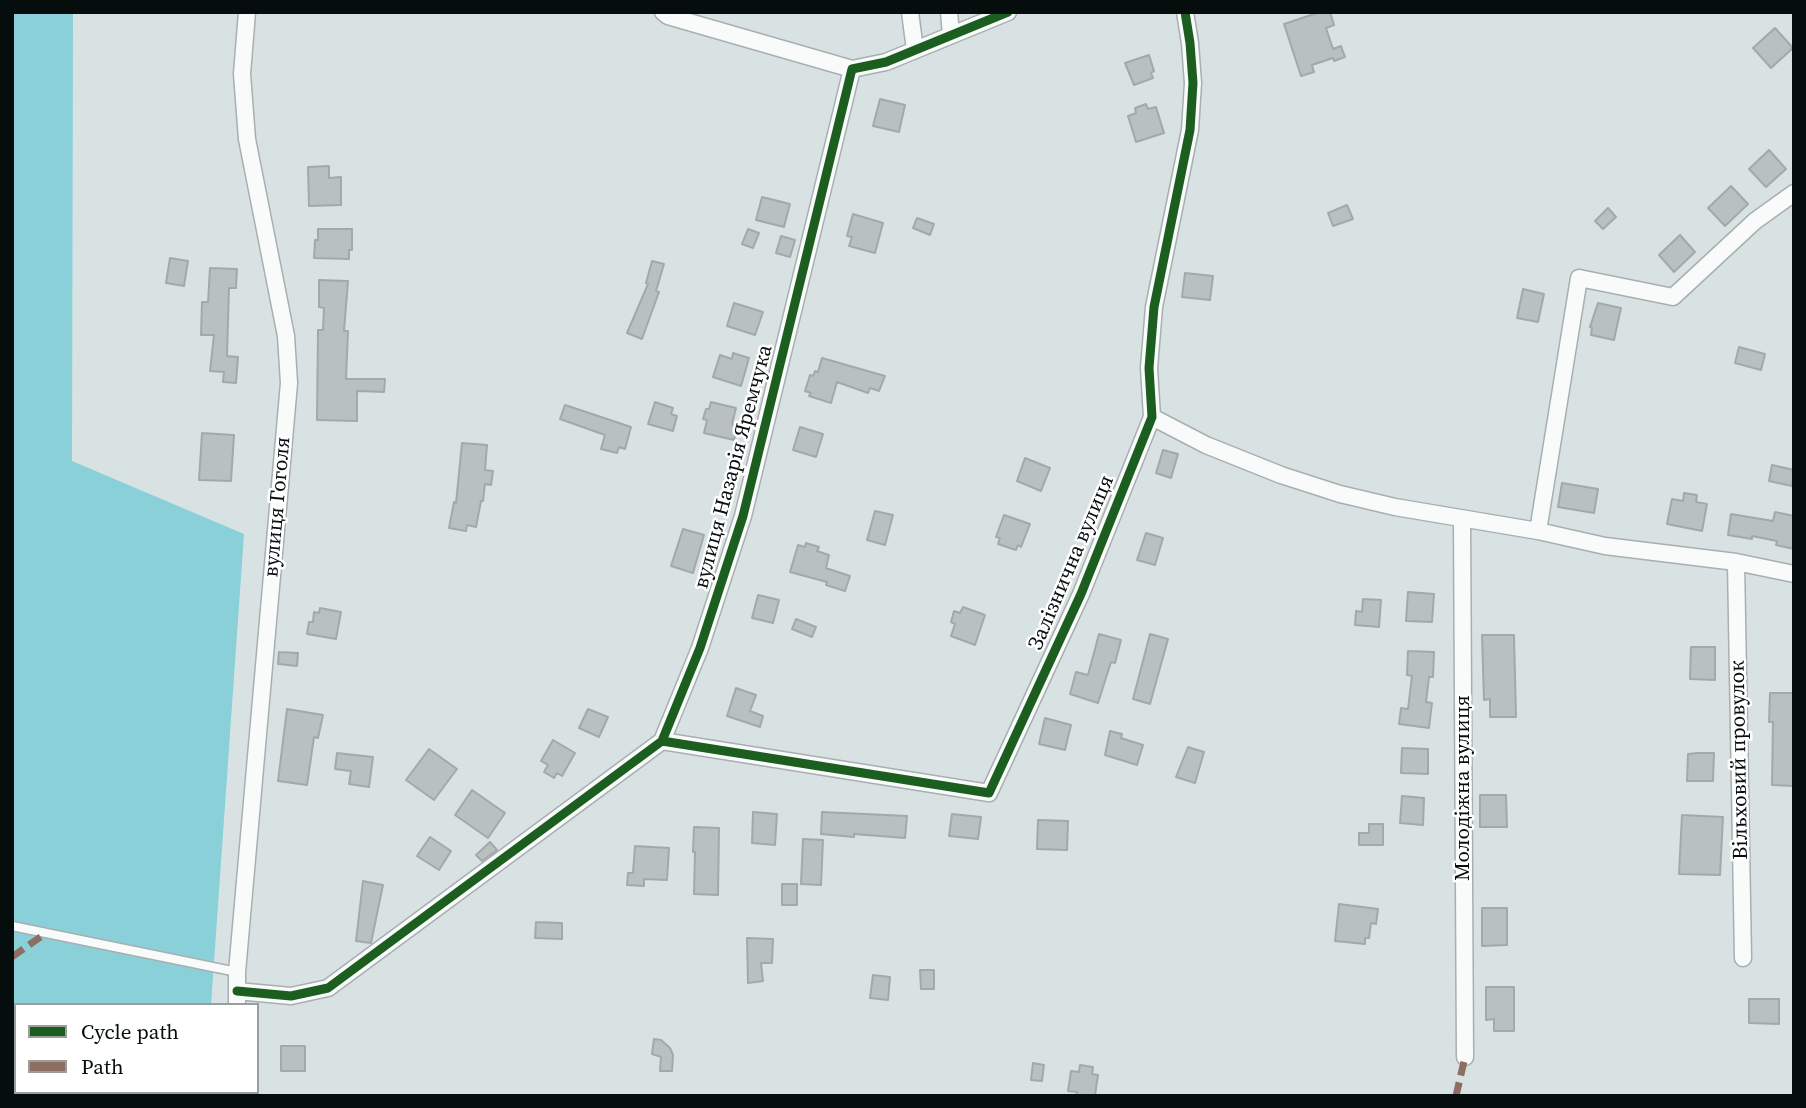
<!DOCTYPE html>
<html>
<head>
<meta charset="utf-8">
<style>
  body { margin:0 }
  #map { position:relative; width:1806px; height:1108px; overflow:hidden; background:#d8e2e3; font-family:"Source Serif 4",serif }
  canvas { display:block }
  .frame { position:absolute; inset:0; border:14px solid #060d0d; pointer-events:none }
  .legend { position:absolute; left:14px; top:1003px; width:245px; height:91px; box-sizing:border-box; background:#fff; border:2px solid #9b9e9e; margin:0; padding:9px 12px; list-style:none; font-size:21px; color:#060d0d }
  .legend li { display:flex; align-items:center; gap:14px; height:35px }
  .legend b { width:35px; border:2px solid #9b9e9e }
</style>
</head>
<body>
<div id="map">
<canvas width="1806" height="1108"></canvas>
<div class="frame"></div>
<ul class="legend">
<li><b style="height:9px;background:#1b5e20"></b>Cycle path</li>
<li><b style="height:9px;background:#8d6e63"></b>Path</li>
</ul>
</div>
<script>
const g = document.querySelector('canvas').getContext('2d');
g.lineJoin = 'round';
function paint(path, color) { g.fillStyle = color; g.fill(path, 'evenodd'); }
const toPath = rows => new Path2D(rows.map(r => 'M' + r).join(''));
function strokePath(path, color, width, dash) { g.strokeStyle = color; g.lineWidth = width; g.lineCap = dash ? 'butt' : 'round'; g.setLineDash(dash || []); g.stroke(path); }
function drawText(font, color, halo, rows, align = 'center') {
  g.font = font + ' "Source Serif 4",serif'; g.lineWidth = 5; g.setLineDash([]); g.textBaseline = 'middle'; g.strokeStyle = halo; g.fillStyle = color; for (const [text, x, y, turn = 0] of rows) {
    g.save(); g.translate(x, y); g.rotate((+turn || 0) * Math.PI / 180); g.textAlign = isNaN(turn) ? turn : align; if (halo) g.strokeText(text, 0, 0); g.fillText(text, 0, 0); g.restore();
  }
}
const forest = toPath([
  [12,12,73,12,72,461,244,534,211,1005,16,1005,16,1092,205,1092,204,1096,12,1096]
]);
const building = toPath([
  [1320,12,1330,12,1334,25,1326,28,1333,49,1341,46,1345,57,1334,61,1333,58,1312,65,1314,72,1301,76,1284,24,1320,12],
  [1775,28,1793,48,1771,68,1753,48,1775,28],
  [1149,55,1154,71,1151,73,1153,78,1134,85,1125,63,1149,55],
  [880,99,905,105,899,132,873,126,880,99],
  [1146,104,1148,109,1156,107,1164,133,1136,142,1128,116,1136,113,1135,108,1146,104],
  [1769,150,1786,169,1766,187,1749,169,1769,150],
  [329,166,329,178,341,177,341,205,309,206,308,167,329,166],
  [1731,186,1748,204,1725,226,1708,208,1731,186],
  [762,197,790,204,784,227,756,220,762,197],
  [1347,205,1353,219,1333,226,1328,213,1347,205],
  [1608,208,1616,217,1603,229,1595,221,1608,208],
  [853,214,883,223,875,253,849,246,852,237,847,236,853,214],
  [917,218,934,224,930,235,913,228,917,218],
  [318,229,352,229,352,250,349,250,349,259,314,258,315,240,318,240,318,229],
  [748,229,759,233,753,248,742,244,748,229],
  [1680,235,1695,252,1674,272,1659,255,1680,235],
  [781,236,795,240,790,257,776,253,781,236],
  [170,258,188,261,184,286,166,283,170,258],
  [652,261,664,264,656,291,659,292,642,339,627,333,648,284,646,283,652,261],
  [210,268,237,269,236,288,229,288,227,356,238,357,236,383,223,382,224,372,210,371,214,335,201,335,202,302,208,302,210,268],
  [1185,273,1213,276,1210,300,1182,297,1185,273],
  [319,280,348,281,344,331,348,331,346,379,385,379,384,392,357,391,357,421,317,420,318,330,323,330,324,308,319,307,319,280],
  [1523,289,1544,294,1538,322,1517,318,1523,289],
  [734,303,763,312,755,335,727,326,734,303],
  [1598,303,1621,308,1614,340,1591,335,1592,328,1590,327,1598,303],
  [1739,347,1765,354,1761,370,1735,363,1739,347],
  [733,353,749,358,741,386,713,377,720,355,732,359,733,353],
  [822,358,885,376,879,391,870,388,868,393,837,382,831,403,809,396,811,393,805,391,810,375,813,376,815,371,818,372,822,358],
  [655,402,673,408,671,414,677,416,673,431,648,424,655,402],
  [711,402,736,408,732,424,737,426,734,440,704,433,707,420,703,419,706,409,709,409,711,402],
  [565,405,631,427,625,449,619,447,617,453,601,449,605,435,560,419,565,405],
  [800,427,823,434,816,457,793,450,800,427],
  [202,433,234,435,231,481,199,480,202,433],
  [462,443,487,445,485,470,493,471,491,485,485,484,483,501,481,501,476,527,467,525,466,531,449,528,454,502,456,503,462,443],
  [1163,450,1178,454,1171,478,1156,473,1163,450],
  [1025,458,1050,468,1041,491,1017,481,1025,458],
  [1772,465,1794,470,1792,486,1769,481,1772,465],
  [1562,483,1598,489,1594,513,1558,507,1562,483],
  [1684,493,1697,495,1696,502,1707,504,1702,531,1667,524,1672,499,1683,501,1684,493],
  [875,511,893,515,885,545,867,540,875,511],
  [1775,512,1794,516,1794,549,1776,545,1777,541,1752,536,1752,539,1728,535,1731,514,1773,521,1775,512],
  [1004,515,1030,524,1021,547,1018,545,1016,550,998,544,1000,538,996,537,1004,515],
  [683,529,704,535,693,573,671,566,683,529],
  [1146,533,1163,538,1155,565,1137,560,1146,533],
  [806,543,819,547,817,551,829,555,826,568,850,576,845,591,826,585,827,582,790,572,798,545,805,547,806,543],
  [1408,592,1434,594,1432,622,1406,621,1408,592],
  [758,595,779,600,773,623,752,618,758,595],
  [1363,599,1381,600,1379,627,1355,625,1356,611,1362,612,1363,599],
  [963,607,985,615,975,645,951,636,955,624,951,622,954,611,960,613,963,607],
  [320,608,341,612,336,639,307,634,309,622,313,622,314,612,319,613,320,608],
  [796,619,816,627,812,637,792,629,796,619],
  [1099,634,1121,640,1115,663,1111,662,1098,703,1070,694,1076,672,1088,675,1099,634],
  [1150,634,1168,639,1150,704,1133,699,1150,634],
  [1482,635,1514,635,1516,717,1490,717,1490,699,1484,700,1482,635],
  [1691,647,1715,647,1715,680,1690,679,1691,647],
  [1408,651,1434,652,1433,677,1429,677,1426,702,1432,703,1429,728,1399,724,1401,708,1408,709,1412,676,1407,675,1408,651],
  [279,652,298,653,297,666,278,664,279,652],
  [736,688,756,695,750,711,763,716,760,727,727,716,736,688],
  [1770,693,1794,693,1794,786,1772,785,1773,722,1769,722,1770,693],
  [287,709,323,715,318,738,314,737,307,785,278,781,287,709],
  [588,709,608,717,599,737,579,728,588,709],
  [1045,718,1071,725,1065,750,1039,744,1045,718],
  [1110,731,1122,734,1121,738,1143,745,1137,765,1105,755,1110,731],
  [553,740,575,753,562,776,557,773,554,778,544,772,548,765,541,761,553,740],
  [1188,747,1204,752,1195,783,1176,777,1188,747],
  [1402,748,1428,749,1428,774,1401,773,1402,748],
  [429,749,457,769,434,800,406,780,429,749],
  [337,753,373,757,369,787,349,784,351,771,335,769,337,753],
  [1698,753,1714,753,1713,781,1687,781,1688,754,1698,753],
  [472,790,505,813,488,838,455,815,472,790],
  [1480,795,1506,795,1507,827,1480,827,1480,795],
  [1402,796,1424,798,1423,825,1400,823,1402,796],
  [753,812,777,814,775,845,752,843,753,812],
  [822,812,907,816,905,838,854,834,854,837,821,834,822,812],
  [952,814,981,817,978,839,949,836,952,814],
  [1682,815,1723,817,1720,875,1679,874,1682,815],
  [1038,820,1068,821,1067,850,1037,849,1038,820],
  [1369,824,1383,824,1383,845,1359,845,1359,833,1369,833,1369,824],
  [694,827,719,828,718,895,694,894,695,852,693,852,694,827],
  [430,837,451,851,439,870,417,856,430,837],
  [803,839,823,840,821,885,801,884,803,839],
  [490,842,497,850,482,861,476,855,490,842],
  [635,846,669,848,667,880,644,879,644,886,627,885,628,873,633,873,635,846],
  [363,881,383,885,371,943,356,941,363,881],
  [782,884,797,884,797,905,782,905,782,884],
  [1339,904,1378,909,1376,924,1371,923,1369,938,1365,938,1365,944,1335,941,1339,904],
  [1482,908,1507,908,1507,945,1482,946,1482,908],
  [536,922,562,923,562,939,535,938,536,922],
  [747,938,773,939,772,963,761,963,763,981,748,983,747,938],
  [920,970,934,970,934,989,921,989,920,970],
  [873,975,890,977,888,1000,870,998,873,975],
  [1486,987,1514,987,1514,1031,1494,1031,1494,1019,1486,1020,1486,987],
  [1749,999,1779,999,1779,1024,1749,1023,1749,999],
  [654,1039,661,1040,670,1048,673,1055,672,1071,660,1071,661,1057,652,1054,654,1039],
  [281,1046,305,1046,305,1071,281,1071,281,1046],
  [1033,1063,1044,1065,1042,1081,1031,1080,1033,1063],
  [1080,1065,1093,1067,1092,1074,1098,1075,1095,1095,1076,1096,1077,1092,1068,1091,1071,1071,1079,1072,1080,1065]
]);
const lane = toPath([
  [12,926,237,972]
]);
const street = toPath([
  [663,12,668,16,852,69],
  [910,12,915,50],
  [949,12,951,35],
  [1152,417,1206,445,1281,475,1340,494,1395,507,1538,531,1605,546,1736,562,1794,574],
  [1462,519,1465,1057],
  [1538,531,1579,278,1673,297,1755,221,1794,193],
  [1736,562,1743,958],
  [662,741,989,793,1081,594,1152,417,1149,368,1154,307,1190,130,1193,83,1190,43,1185,12],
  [237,991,291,996,328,988,662,741,700,648,743,516,852,69,886,62,1008,12],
  [237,1005,237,972,289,383,286,336,247,139,242,74,247,12],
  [237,1096,237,1092]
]);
const quiet = toPath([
  [12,957,46,933],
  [1456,1096,1465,1057]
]);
const cycleway = toPath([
  [662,741,989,793,1081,594,1152,417,1149,368,1154,307,1190,130,1193,83,1190,43,1185,12],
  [237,991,291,996,328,988,662,741,700,648,743,516,852,69,886,62,1008,12]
]);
const streetNames = [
  ["вулиця Назарія Яремчука",734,467,-75],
  ["вулиця Гоголя",278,507,-85],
  ["Залізнична вулиця",1072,563,-67],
  ["Вільховий провулок",1740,760,-91],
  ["Молодіжна вулиця",1464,788,-90]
];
paint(forest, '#8ad0d9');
paint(building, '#b8c0c1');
strokePath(building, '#a2a9ab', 2);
strokePath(lane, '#a8afb0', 11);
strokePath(street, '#a8afb0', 19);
strokePath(lane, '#f9fbfb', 8);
strokePath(street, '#f9fbfb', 16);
strokePath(quiet, '#8d6e63', 7, [14, 7]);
strokePath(cycleway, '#1b5e20', 9);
drawText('21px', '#060d0d', '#fff', streetNames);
</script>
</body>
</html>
